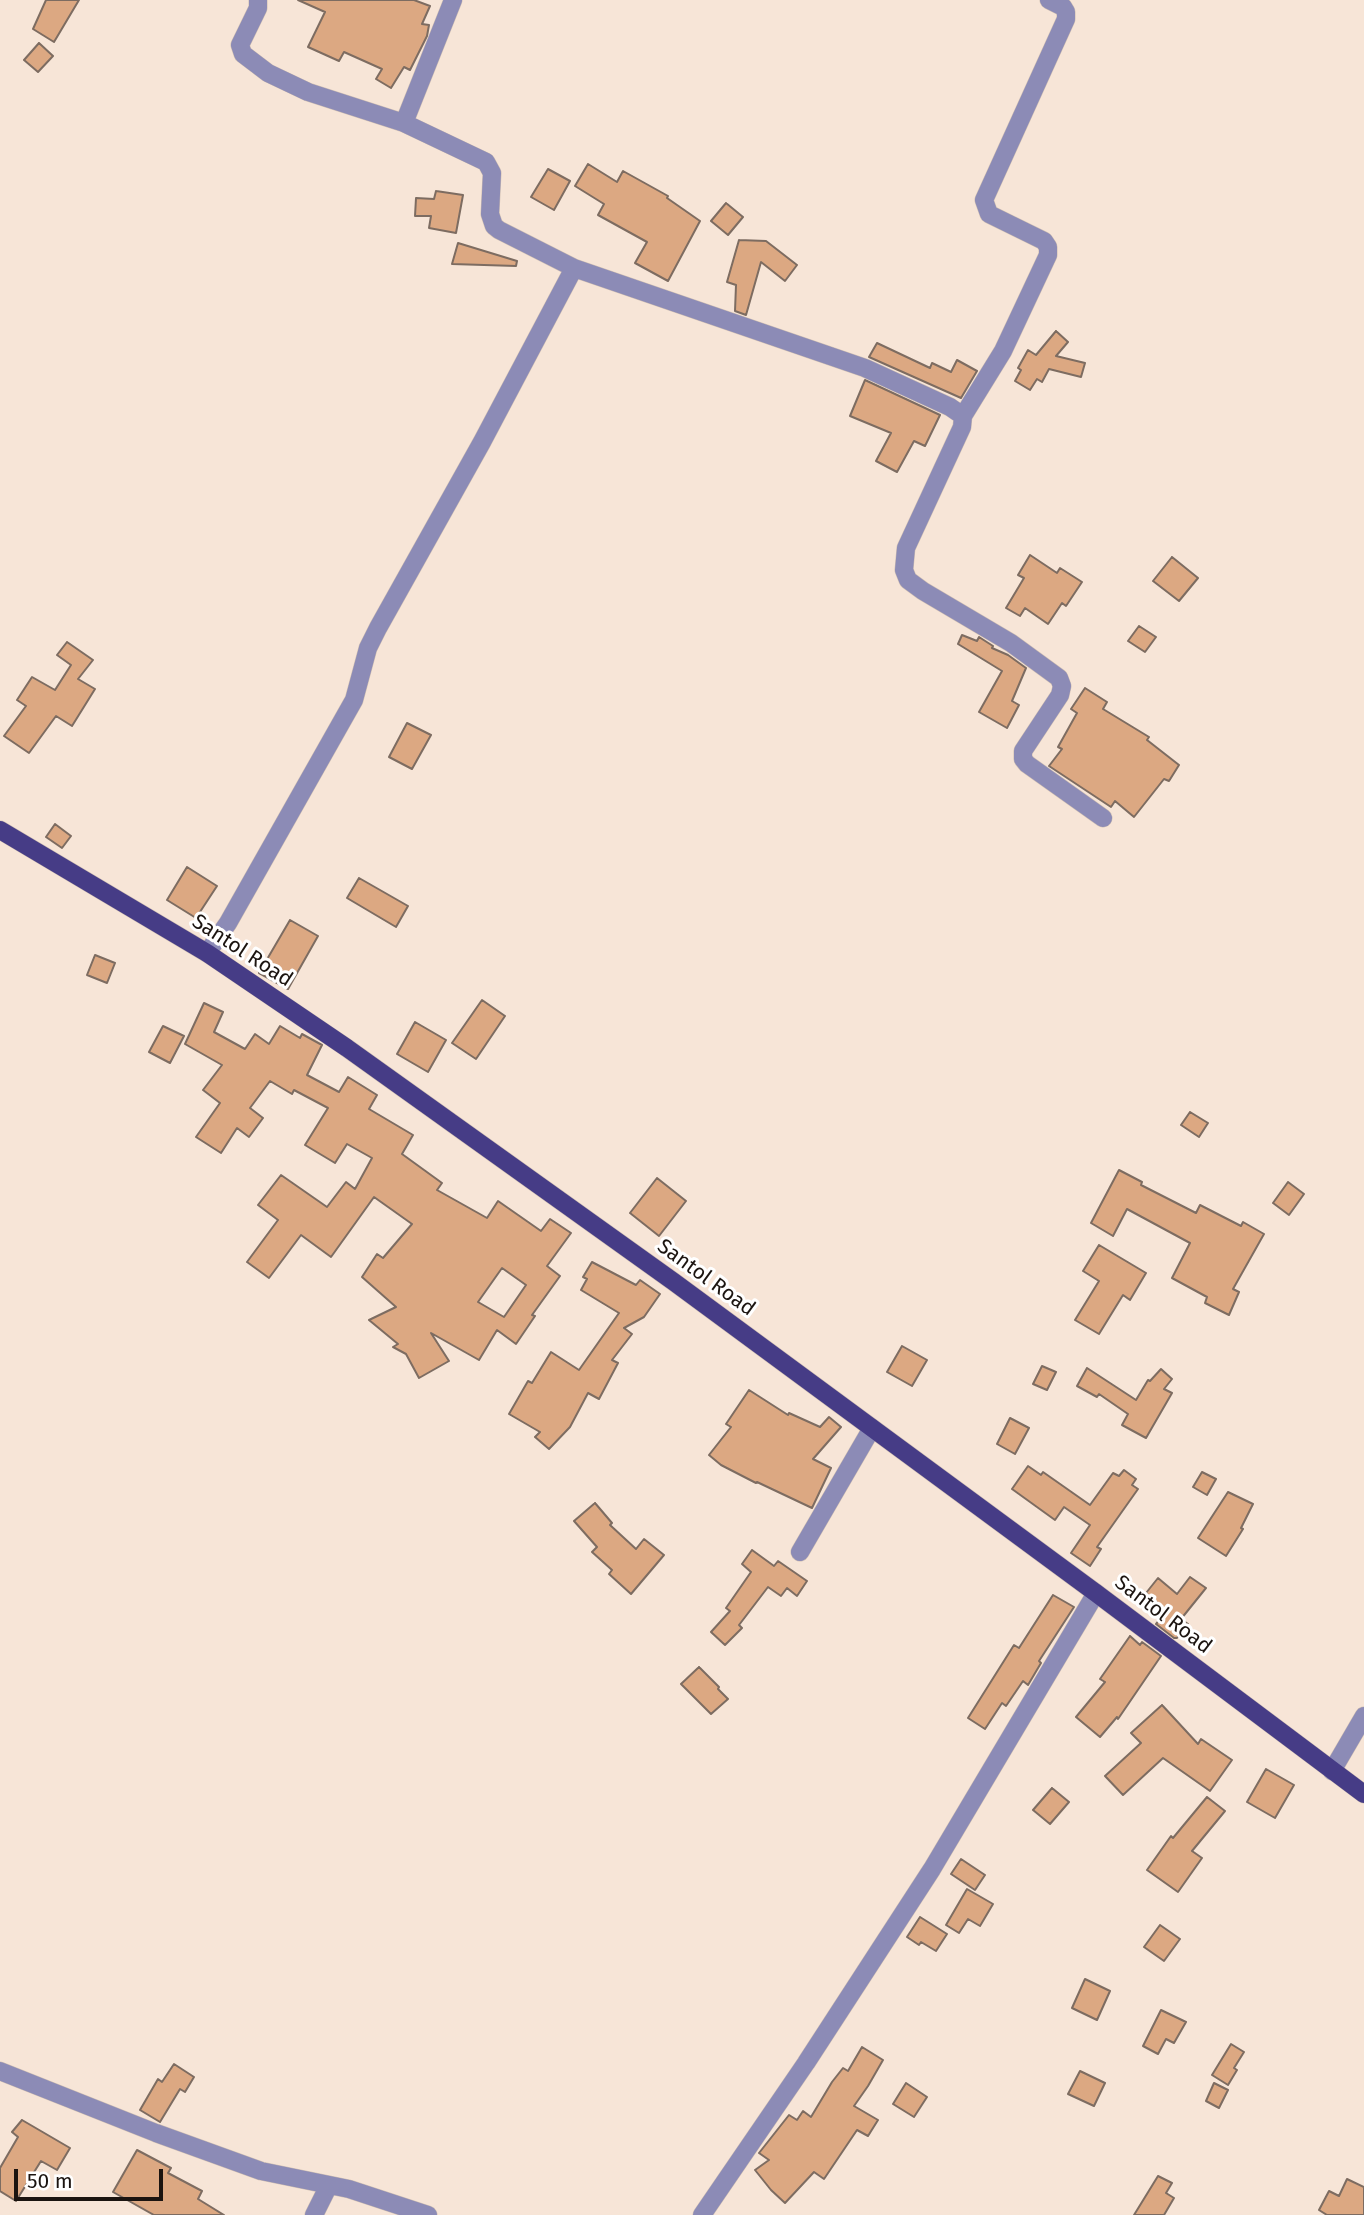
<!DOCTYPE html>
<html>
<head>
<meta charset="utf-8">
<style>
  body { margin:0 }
  #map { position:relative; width:1364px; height:2215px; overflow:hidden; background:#f7e5d7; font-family:"Fira Sans",sans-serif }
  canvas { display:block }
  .scale { position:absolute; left:14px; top:2169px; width:149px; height:32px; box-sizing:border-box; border:4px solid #1b1410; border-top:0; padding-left:9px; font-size:21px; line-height:24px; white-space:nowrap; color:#1b1410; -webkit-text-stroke:5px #fff; paint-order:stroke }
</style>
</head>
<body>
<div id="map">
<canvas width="1364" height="2215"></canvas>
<div class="scale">50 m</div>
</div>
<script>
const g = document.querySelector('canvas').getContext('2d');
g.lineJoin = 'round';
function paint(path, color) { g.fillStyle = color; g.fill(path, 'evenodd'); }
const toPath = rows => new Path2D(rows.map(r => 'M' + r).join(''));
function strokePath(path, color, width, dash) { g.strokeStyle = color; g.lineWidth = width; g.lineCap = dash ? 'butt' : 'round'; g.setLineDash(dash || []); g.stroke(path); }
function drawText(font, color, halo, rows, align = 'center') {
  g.font = font + ' "Fira Sans",sans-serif'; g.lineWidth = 6; g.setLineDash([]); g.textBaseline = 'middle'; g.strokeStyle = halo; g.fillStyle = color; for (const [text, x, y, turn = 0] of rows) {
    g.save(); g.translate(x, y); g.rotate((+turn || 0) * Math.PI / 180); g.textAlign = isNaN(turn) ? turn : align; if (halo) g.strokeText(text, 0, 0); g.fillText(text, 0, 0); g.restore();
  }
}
const building = toPath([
  [46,0,79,0,54,42,33,29,46,0],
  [298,0,414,0,430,6,422,24,429,25,427,36,410,70,404,67,391,88,376,79,382,69,344,52,339,61,308,47,325,12,298,0],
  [39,43,53,56,38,72,24,60,39,43],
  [588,164,617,182,623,171,668,196,667,198,700,221,668,281,635,263,647,242,598,215,604,204,575,186,588,164],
  [548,169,570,181,554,210,531,197,548,169],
  [436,191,463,195,456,233,429,228,431,216,415,216,416,198,434,199,436,191],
  [726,203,743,217,728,235,711,221,726,203],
  [739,240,766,241,797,265,785,281,761,262,746,315,735,311,736,285,727,282,739,240],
  [458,243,517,261,516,266,452,264,458,243],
  [1056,331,1068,342,1056,356,1085,363,1081,377,1049,369,1042,382,1037,379,1030,390,1015,381,1021,370,1018,368,1028,350,1036,355,1056,331],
  [877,343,930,368,932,363,951,372,957,360,977,371,961,398,869,357,877,343],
  [865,380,940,415,925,446,914,441,897,472,876,461,891,433,850,416,865,380],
  [1030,555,1057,573,1060,568,1082,582,1066,606,1062,603,1048,624,1025,608,1020,616,1006,608,1024,578,1018,575,1030,555],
  [1172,557,1198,578,1179,601,1153,581,1172,557],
  [1139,626,1156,637,1145,652,1128,641,1139,626],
  [962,635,977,641,979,637,993,646,992,648,1008,655,1026,668,1012,701,1019,705,1007,728,979,712,1002,671,958,644,962,635],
  [67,642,93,660,78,679,95,689,72,726,56,716,29,753,4,736,26,706,17,700,32,677,55,690,71,665,57,655,67,642],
  [1085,688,1107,702,1103,709,1149,737,1147,740,1179,765,1169,781,1164,779,1134,817,1115,801,1111,807,1049,766,1062,749,1058,747,1077,713,1071,709,1085,688],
  [407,723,431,735,412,769,389,757,407,723],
  [55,824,71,836,62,848,46,837,55,824],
  [187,867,217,886,196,918,167,900,187,867],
  [359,878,408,906,396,927,347,898,359,878],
  [290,920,318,936,288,989,259,973,290,920],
  [95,955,115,963,107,983,87,975,95,955],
  [482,1000,505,1016,476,1059,452,1043,482,1000],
  [204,1003,223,1012,214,1032,245,1049,255,1034,269,1044,280,1026,300,1038,302,1034,322,1045,307,1075,339,1092,348,1077,377,1095,369,1109,413,1135,402,1154,442,1183,437,1190,487,1218,498,1201,541,1231,550,1219,571,1233,547,1266,560,1276,532,1315,535,1316,516,1344,497,1330,479,1360,431,1333,449,1361,419,1378,406,1354,393,1347,398,1344,369,1320,396,1307,362,1277,377,1254,383,1258,412,1224,374,1197,331,1257,301,1235,269,1278,247,1262,278,1220,258,1205,281,1175,327,1207,346,1182,355,1189,372,1158,347,1144,335,1163,305,1145,328,1108,294,1090,292,1094,270,1081,250,1108,263,1118,249,1137,237,1128,221,1153,196,1137,220,1103,203,1090,222,1065,185,1044,204,1003],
  [502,1268,526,1285,504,1317,478,1302,502,1268],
  [415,1022,446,1040,428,1072,397,1054,415,1022],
  [163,1026,184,1036,170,1063,149,1052,163,1026],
  [1190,1112,1208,1123,1199,1137,1181,1125,1190,1112],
  [1119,1170,1142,1182,1141,1185,1196,1213,1200,1205,1241,1226,1243,1222,1264,1234,1233,1289,1239,1292,1229,1315,1205,1303,1207,1297,1172,1278,1190,1243,1127,1209,1113,1236,1091,1223,1119,1170],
  [657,1178,686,1201,659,1236,630,1213,657,1178],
  [1288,1182,1304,1194,1289,1215,1273,1203,1288,1182],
  [1099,1245,1146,1273,1130,1300,1123,1295,1099,1334,1075,1320,1099,1281,1083,1271,1099,1245],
  [592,1262,636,1285,640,1280,660,1294,644,1317,624,1328,632,1334,612,1360,618,1363,599,1399,588,1393,570,1427,549,1449,535,1437,540,1432,509,1414,528,1381,532,1383,551,1352,579,1370,619,1313,581,1290,587,1279,583,1277,592,1262],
  [902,1346,927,1360,912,1386,887,1372,902,1346],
  [1042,1366,1056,1372,1047,1390,1033,1384,1042,1366],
  [1087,1368,1136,1400,1148,1380,1150,1381,1161,1369,1172,1379,1164,1389,1172,1393,1146,1438,1122,1425,1128,1414,1099,1394,1097,1397,1077,1386,1087,1368],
  [749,1390,788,1415,789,1413,820,1427,829,1417,841,1427,813,1459,831,1468,812,1508,757,1482,756,1483,721,1465,709,1455,731,1427,726,1424,749,1390],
  [1010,1418,1029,1428,1015,1454,997,1444,1010,1418],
  [1028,1466,1041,1475,1043,1472,1090,1505,1113,1473,1119,1476,1124,1470,1136,1479,1132,1485,1138,1489,1097,1547,1101,1549,1090,1566,1071,1553,1090,1525,1064,1507,1055,1520,1012,1489,1028,1466],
  [1202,1472,1216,1479,1207,1495,1193,1487,1202,1472],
  [1228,1492,1253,1504,1241,1528,1243,1529,1226,1556,1198,1538,1228,1492],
  [595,1503,612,1523,610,1525,636,1549,644,1539,664,1555,631,1594,609,1574,612,1570,592,1552,597,1547,574,1521,595,1503],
  [752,1550,774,1566,778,1561,807,1581,797,1596,787,1588,781,1596,768,1587,739,1625,742,1628,725,1645,711,1632,730,1611,726,1608,751,1572,742,1564,752,1550],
  [1190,1577,1206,1588,1181,1619,1188,1624,1177,1638,1174,1638,1156,1624,1167,1611,1146,1593,1158,1578,1177,1594,1190,1577],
  [1053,1595,1074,1607,1039,1661,1041,1663,1028,1685,1023,1681,1006,1706,1002,1703,985,1729,968,1718,1014,1645,1019,1648,1053,1595],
  [1130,1636,1140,1645,1142,1642,1161,1656,1118,1719,1117,1717,1100,1737,1076,1717,1105,1682,1100,1679,1130,1636],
  [699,1667,719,1687,718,1689,728,1699,711,1714,681,1684,699,1667],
  [1162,1705,1198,1744,1201,1739,1232,1760,1210,1791,1163,1758,1123,1795,1105,1776,1141,1743,1131,1733,1162,1705],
  [1266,1769,1294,1785,1275,1818,1247,1802,1266,1769],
  [1052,1788,1069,1802,1050,1824,1033,1810,1052,1788],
  [1207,1797,1225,1811,1192,1851,1202,1858,1178,1892,1147,1870,1171,1836,1173,1838,1207,1797],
  [961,1859,985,1875,975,1890,951,1874,961,1859],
  [967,1889,993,1904,980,1926,968,1919,959,1933,946,1925,967,1889],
  [920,1917,947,1934,936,1951,921,1942,919,1945,907,1937,920,1917],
  [1160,1925,1180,1939,1164,1961,1144,1947,1160,1925],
  [1085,1979,1110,1991,1097,2020,1072,2008,1085,1979],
  [1161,2010,1186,2022,1174,2043,1166,2039,1158,2054,1143,2046,1161,2010],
  [1231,2044,1244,2052,1234,2068,1237,2070,1228,2085,1212,2075,1231,2044],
  [862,2047,883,2060,868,2086,854,2106,878,2120,868,2136,857,2130,824,2179,814,2172,785,2203,771,2190,755,2170,769,2160,759,2153,789,2115,797,2120,803,2111,811,2117,832,2082,843,2068,848,2071,862,2047],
  [174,2064,194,2077,185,2092,180,2089,160,2122,140,2110,158,2079,162,2082,174,2064],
  [1080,2071,1105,2083,1094,2106,1068,2094,1080,2071],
  [906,2083,927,2097,914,2117,893,2104,906,2083],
  [1214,2083,1228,2090,1219,2108,1206,2101,1214,2083],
  [22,2120,70,2148,57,2170,41,2161,16,2201,0,2191,0,2168,18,2137,12,2132,22,2120],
  [137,2150,171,2168,168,2173,202,2191,198,2199,224,2215,154,2215,113,2192,137,2150],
  [1158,2176,1172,2183,1166,2193,1174,2198,1164,2215,1134,2215,1158,2176],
  [1347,2179,1364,2187,1364,2215,1327,2215,1319,2210,1329,2191,1339,2196,1347,2179]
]);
const minor = toPath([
  [404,123,453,0],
  [574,268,865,368,950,407,963,416,962,427,906,548,904,570,908,580,923,591,1011,643,1059,678,1062,686,1060,695,1023,751,1023,759,1027,764,1103,818],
  [963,416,1003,351,1048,255,1048,247,1044,241,989,214,984,200,1066,19,1066,12,1063,7,1049,0],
  [207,953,228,923,354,700,368,648,378,628,482,442,574,268,499,230,494,226,490,214,492,173,486,162,404,123,308,92,268,73,243,54,240,45,258,8,258,0],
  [800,1552,872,1428],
  [1332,1771,1364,1716],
  [0,2071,156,2133,261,2171,349,2189,428,2215],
  [314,2215,329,2185],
  [702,2215,806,2063,932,1869,1096,1593]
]);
const major = toPath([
  [0,830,207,953,347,1048,674,1282,1096,1593,1364,1794]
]);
const streetNames = [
  ["Santol Road",242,951,33],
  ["Santol Road",706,1278,36],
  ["Santol Road",1163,1615,37]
];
paint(building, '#dca882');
strokePath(building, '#7d6c61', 2);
strokePath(minor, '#cfbfb3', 19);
strokePath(major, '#cfbfb3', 19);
strokePath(minor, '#8c8bb6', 18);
strokePath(major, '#463c86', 18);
drawText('21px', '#1b1410', '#fff', streetNames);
</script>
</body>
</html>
